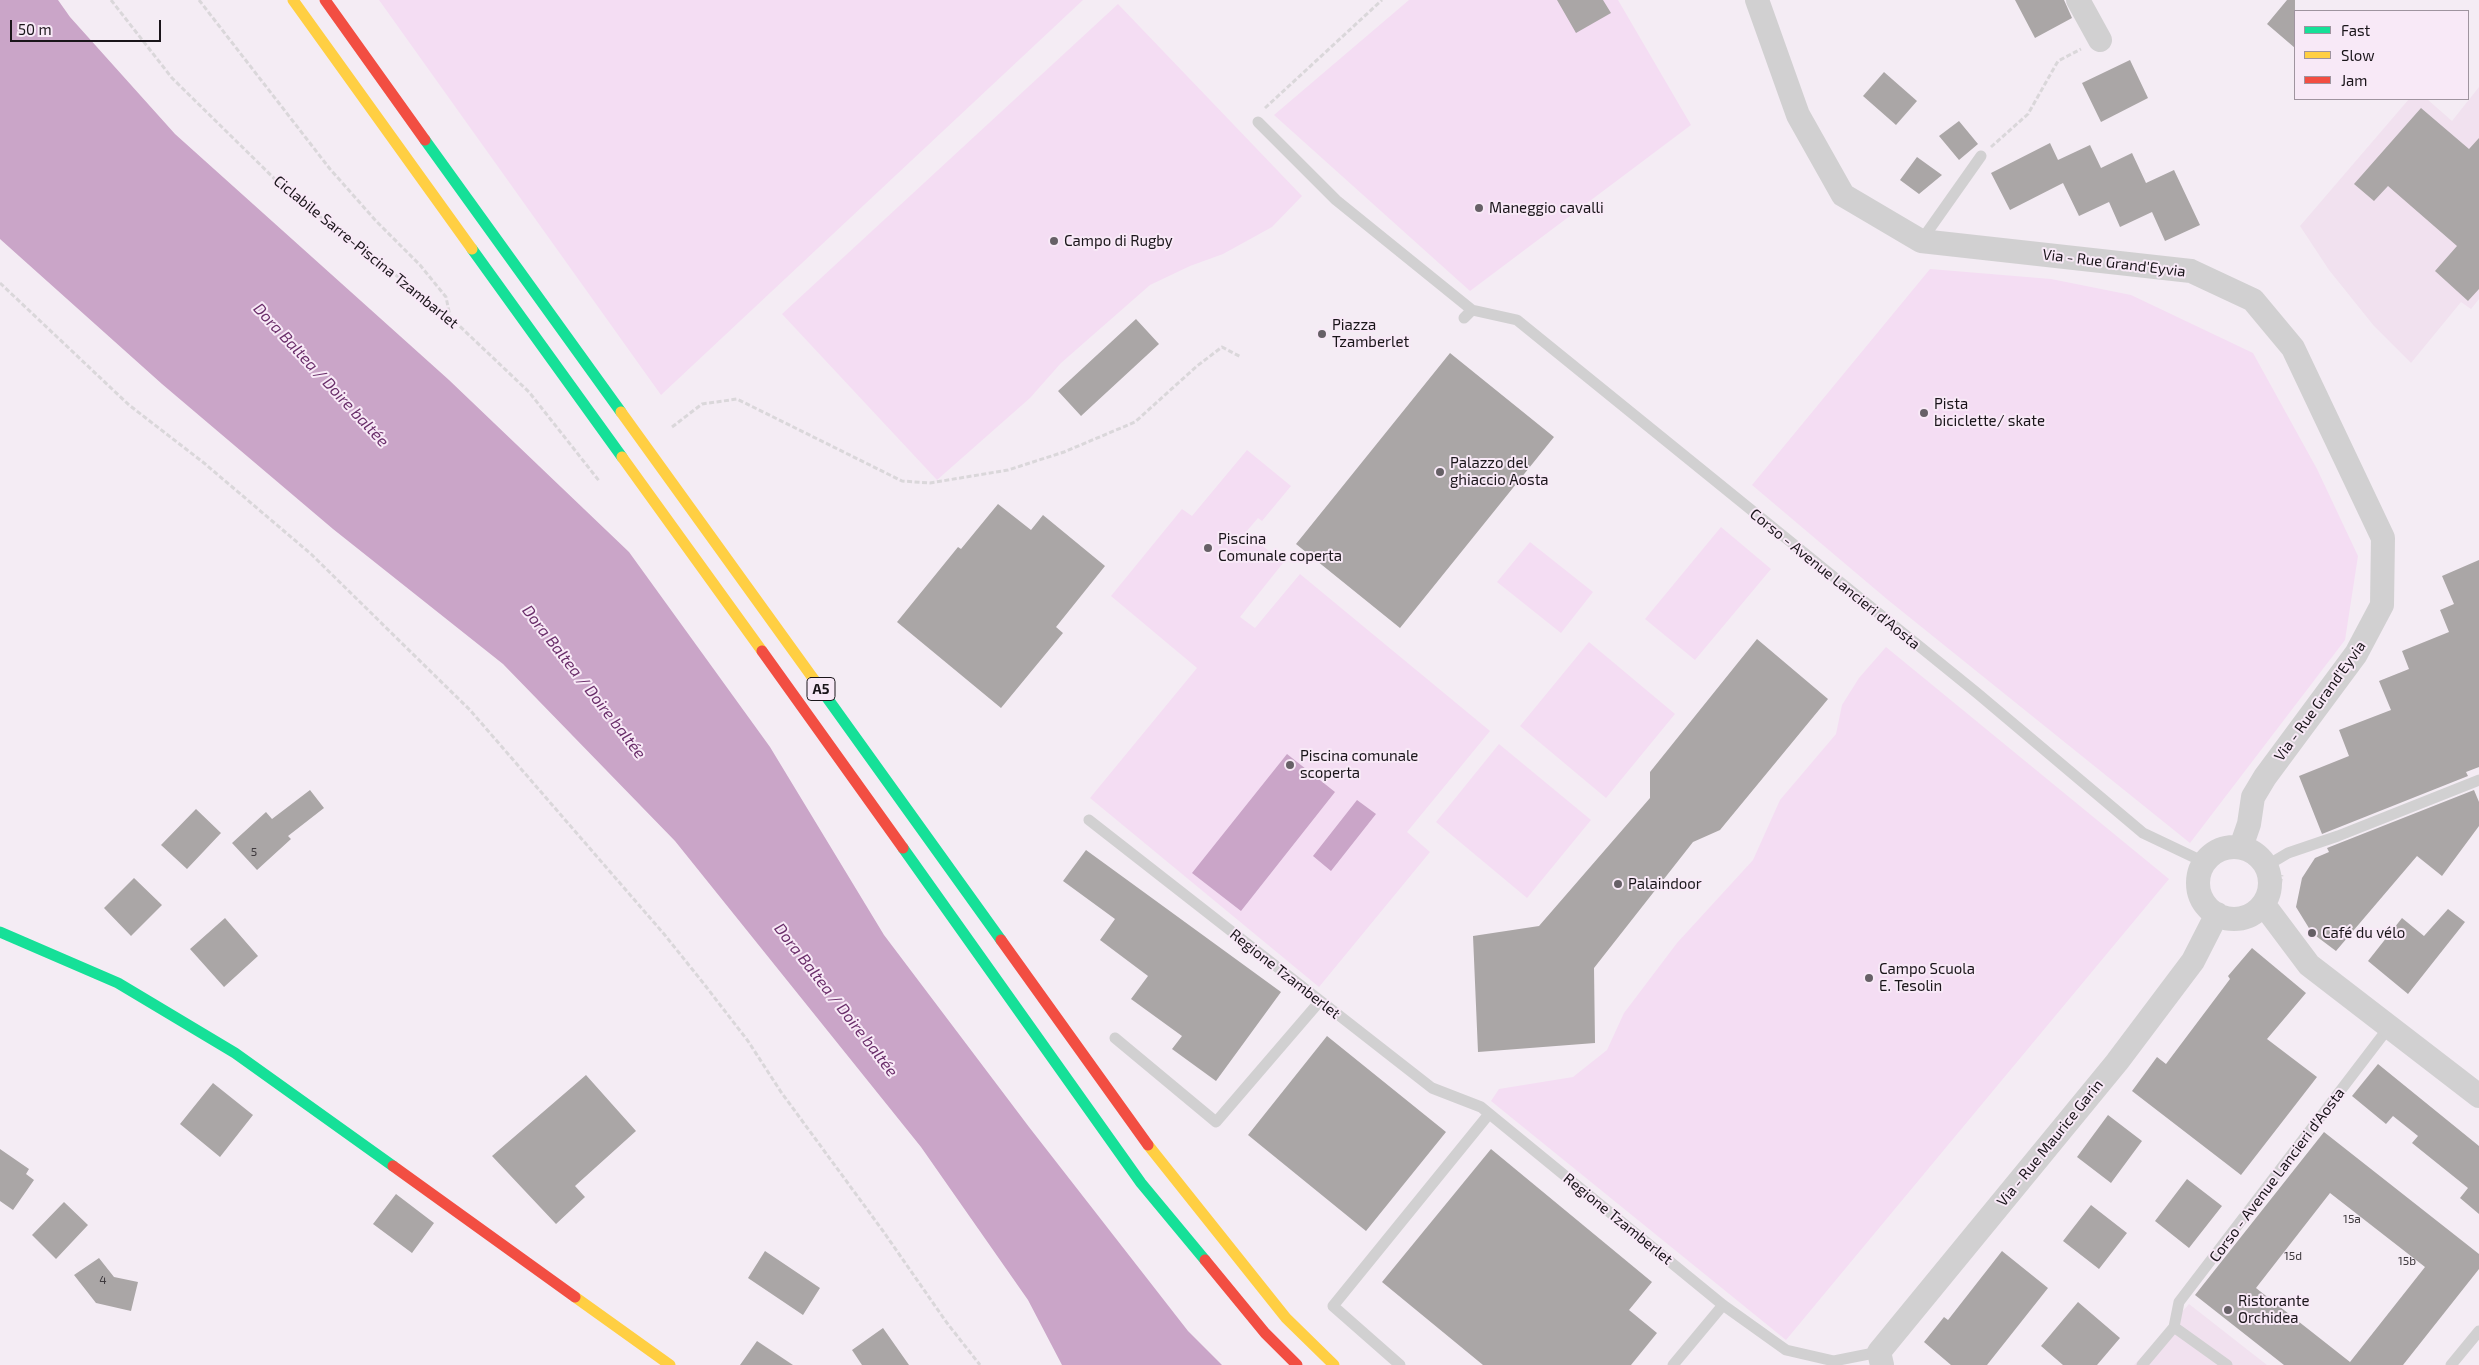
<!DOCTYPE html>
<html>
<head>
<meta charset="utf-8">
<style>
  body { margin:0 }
  #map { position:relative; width:2479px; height:1365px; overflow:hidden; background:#f4ecf4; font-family:"Exo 2",sans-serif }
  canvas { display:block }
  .legend { position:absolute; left:2294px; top:10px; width:175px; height:90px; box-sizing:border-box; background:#f8e9f7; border:1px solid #9f949f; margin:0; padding:6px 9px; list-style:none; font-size:15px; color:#1a151a }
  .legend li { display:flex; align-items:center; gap:10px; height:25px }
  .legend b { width:25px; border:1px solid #9f949f }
  .scale { position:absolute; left:10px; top:20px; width:151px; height:22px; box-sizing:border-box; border:2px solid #1a151a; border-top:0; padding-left:6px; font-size:15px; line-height:18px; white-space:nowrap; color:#1a151a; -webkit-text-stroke:4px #f8e9f7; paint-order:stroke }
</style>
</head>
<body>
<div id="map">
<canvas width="2479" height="1365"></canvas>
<ul class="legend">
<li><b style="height:6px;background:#16e098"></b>Fast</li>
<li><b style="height:6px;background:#ffcf43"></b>Slow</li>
<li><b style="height:6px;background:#f24e42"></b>Jam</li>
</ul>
<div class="scale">50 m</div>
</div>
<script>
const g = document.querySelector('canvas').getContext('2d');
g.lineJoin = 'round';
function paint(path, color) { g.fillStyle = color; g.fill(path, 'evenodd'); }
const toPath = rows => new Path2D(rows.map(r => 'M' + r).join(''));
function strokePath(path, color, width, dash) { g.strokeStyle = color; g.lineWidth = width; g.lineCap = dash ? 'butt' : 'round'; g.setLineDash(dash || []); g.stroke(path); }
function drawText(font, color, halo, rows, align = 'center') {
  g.font = font + ' "Exo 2",sans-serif'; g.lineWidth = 4; g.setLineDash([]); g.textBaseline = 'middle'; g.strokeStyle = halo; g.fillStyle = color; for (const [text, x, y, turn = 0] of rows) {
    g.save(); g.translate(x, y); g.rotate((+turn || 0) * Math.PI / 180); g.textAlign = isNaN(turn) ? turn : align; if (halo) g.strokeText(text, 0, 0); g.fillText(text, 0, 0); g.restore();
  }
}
const built = toPath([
  [2479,87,2479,299,2471,309,2461,302,2411,363,2374,326,2329,270,2300,226,2409,99,2427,99,2452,121],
  [2189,1304,2267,1365,2134,1365]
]);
const green = toPath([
  [379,0,1083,0,661,395],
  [1409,0,1618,0,1691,125,1470,291,1274,115],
  [1118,4,1302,196,1272,227,1223,254,1190,266,1150,285,1061,363,1030,398,937,480,782,314],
  [1930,269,2051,279,2131,295,2253,353,2317,469,2358,556,2345,640,2190,843,1888,600,1752,485],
  [1247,450,1291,486,1262,521,1258,518,1246,532,1283,563,1240,617,1255,628,1300,574,1490,731,1407,832,1430,852,1319,987,1090,798,1197,668,1111,596,1182,509,1192,516],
  [1721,527,1771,569,1695,660,1645,619],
  [1530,542,1593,592,1561,633,1497,582],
  [1589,642,1675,714,1606,798,1520,726],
  [1886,647,2169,879,1786,1340,1491,1101,1499,1089,1573,1077,1607,1050,1624,1013,1677,943,1753,860,1780,800,1836,734,1842,705,1859,678],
  [1499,744,1591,820,1527,898,1436,822]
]);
const water = toPath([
  [0,0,58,0,70,17,175,134,449,380,629,552,770,747,884,935,1029,1127,1188,1331,1222,1365,1062,1365,1028,1300,921,1147,675,841,503,664,333,529,162,384,0,239],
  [1287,754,1335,792,1241,911,1192,873],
  [1357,800,1376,814,1331,871,1313,856]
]);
const building = toPath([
  [1557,0,1603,0,1611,13,1576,33],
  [2015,0,2064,0,2072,18,2035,38],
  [2287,0,2295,0,2295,48,2267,24],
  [2130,60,2148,98,2101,122,2082,83],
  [1884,72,1917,101,1896,125,1863,96],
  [2421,108,2469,149,2479,138,2479,289,2468,301,2435,271,2457,246,2388,186,2374,201,2354,184],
  [1959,121,1978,144,1959,160,1939,136],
  [2050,143,2058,160,2090,145,2101,168,2132,153,2146,183,2174,170,2200,225,2165,241,2152,212,2120,227,2109,202,2079,216,2063,183,2010,210,1991,173],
  [1917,157,1942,175,1919,194,1900,180],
  [1136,319,1159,344,1081,416,1058,391],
  [1450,353,1554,437,1400,628,1296,544],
  [998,504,1031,530,1043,515,1105,566,1056,627,1063,633,1001,708,897,622,958,547,961,549],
  [2479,560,2479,767,2466,772,2468,776,2322,834,2299,776,2349,756,2339,730,2391,710,2379,681,2409,669,2402,651,2449,632,2440,610,2454,604,2442,576],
  [1757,639,1828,699,1720,830,1693,842,1594,968,1595,1043,1478,1052,1473,936,1539,926,1650,798,1650,772],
  [310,790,324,808,288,836,291,839,257,870,232,843,266,812,272,819],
  [2474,790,2479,802,2479,826,2442,876,2417,856,2336,951,2312,933,2296,907,2302,878,2315,858,2329,852,2327,848],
  [196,809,221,833,187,869,161,845],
  [1086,850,1281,992,1216,1081,1172,1049,1182,1036,1131,999,1148,976,1100,940,1115,919,1063,881],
  [134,878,162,905,131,936,104,908],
  [2448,909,2465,922,2408,994,2368,961,2402,918,2424,936],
  [225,918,258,956,224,987,190,949],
  [2252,948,2306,993,2267,1039,2317,1077,2241,1175,2132,1091,2157,1057,2166,1064,2230,979,2228,976],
  [1327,1036,1446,1132,1366,1231,1248,1135],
  [2378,1064,2479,1146,2479,1214,2460,1198,2468,1188,2412,1143,2418,1136,2393,1116,2386,1124,2352,1096],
  [586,1075,636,1131,575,1186,585,1197,556,1224,492,1156],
  [213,1083,253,1115,220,1157,180,1124],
  [2108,1115,2142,1141,2111,1183,2077,1157],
  [2324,1132,2479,1254,2479,1269,2403,1365,2284,1365,2195,1295],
  [2330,1193,2425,1267,2350,1362,2256,1288],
  [0,1149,29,1169,26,1174,34,1180,13,1210,0,1201],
  [1491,1149,1652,1282,1629,1310,1657,1333,1631,1365,1483,1365,1382,1282],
  [2187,1179,2222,1206,2189,1248,2155,1221],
  [396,1194,434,1223,412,1253,373,1224],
  [64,1202,88,1225,56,1259,32,1235],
  [2091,1205,2127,1233,2099,1269,2063,1241],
  [765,1251,820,1288,803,1315,748,1278],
  [2002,1251,2048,1288,1987,1365,1951,1365,1924,1342,1944,1317,1948,1320],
  [99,1258,114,1277,138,1282,131,1311,96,1303,74,1275],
  [2078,1302,2120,1338,2097,1365,2063,1365,2041,1346],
  [883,1328,909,1365,862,1365,852,1350],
  [757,1341,793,1365,740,1365]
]);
const path = toPath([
  [111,0,172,78,288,192,450,317,529,392,600,482],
  [199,0,330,169,376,221,420,265,446,297,450,316],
  [1265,108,1382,0],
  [1991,147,2028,114,2058,61,2081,49],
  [0,283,129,405,204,463,311,554,470,710,664,934,704,984,748,1041,781,1092,883,1231,947,1323,980,1365],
  [672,427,702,404,737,399,902,481,930,483,1008,470,1064,452,1135,422,1197,366,1222,347,1241,357],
  [2279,891,2282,875]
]);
const lane = toPath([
  [1258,122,1336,200,1472,310],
  [1921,241,1981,156],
  [1464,318,1472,310,1517,320,1977,693,2143,833,2204,862],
  [1089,820,1432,1088,1481,1107,1723,1305,1786,1350,1834,1361,1879,1352],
  [2266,866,2288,853,2338,836,2479,780],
  [1115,1038,1216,1122,1320,1001],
  [2174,1327,2179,1302,2389,1027],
  [1400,1365,1333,1306,1489,1114],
  [1673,1365,1723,1305],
  [2142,1365,2174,1327,2227,1365],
  [2451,1365,2479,1331]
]);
const street = toPath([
  [1757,0,1798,115,1843,195,1921,241,2191,271,2253,300,2293,348,2383,538,2382,605,2356,654,2265,777,2253,797,2249,824,2241,847],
  [2078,0,2100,40],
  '2198 883a36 36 0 1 1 72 0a36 36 0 1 1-72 0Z',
  [2264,905,2309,965,2479,1096],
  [1882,1365,1879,1352,2117,1062,2193,961,2217,914]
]);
const fast = toPath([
  [425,140,621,412],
  [472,249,622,457],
  [815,681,1001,940],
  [903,848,1141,1183,1205,1260],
  [0,932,118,983,235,1053,393,1166]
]);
const slow = toPath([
  [293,0,472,249],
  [621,412,815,681],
  [622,457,762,651],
  [1148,1145,1286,1318,1334,1365],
  [575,1297,670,1365]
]);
const jam = toPath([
  [325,0,425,140],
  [762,651,903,848],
  [1001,940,1148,1145],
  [393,1166,575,1297],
  [1205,1260,1265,1333,1297,1365]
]);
const markers = [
  [1479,208,5,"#666066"],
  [1054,241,5,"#666066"],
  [1322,334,5,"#666066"],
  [1924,413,5,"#666066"],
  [1440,472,5,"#666066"],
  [1208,548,5,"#666066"],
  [1290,765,5,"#666066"],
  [1618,884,5,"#666066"],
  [2312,933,5,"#666066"],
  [1869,978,5,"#666066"],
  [2228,1310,5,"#666066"]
];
const numberNames = [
  ["5",254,852],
  ["15a",2352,1219],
  ["15d",2293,1256],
  ["15b",2407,1261],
  ["4",103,1280]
];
const shields = [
  [821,689,28]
];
const shieldNames = [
  ["A5",821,689]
];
const poiNames = [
  ["Maneggio cavalli",1489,208],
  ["Campo di Rugby",1064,241],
  ["Piazza",1332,325],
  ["Tzamberlet",1332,342],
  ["Pista",1934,404],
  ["biciclette/ skate",1934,421],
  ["Palazzo del",1450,463],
  ["ghiaccio Aosta",1450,480],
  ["Piscina",1218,539],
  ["Comunale coperta",1218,556],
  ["Piscina comunale",1300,756],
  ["scoperta",1300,773],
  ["Palaindoor",1628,884],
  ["Café du vélo",2322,933],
  ["Campo Scuola",1879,969],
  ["E. Tesolin",1879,986],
  ["Ristorante",2238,1301],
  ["Orchidea",2238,1318]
];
const streetNames = [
  ["Ciclabile Sarre-Piscina Tzambarlet",366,252,39],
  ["Via - Rue Grand'Eyvia",2114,263,7],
  ["Corso - Avenue Lancieri d'Aosta",1835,579,39],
  ["Via - Rue Grand'Eyvia",2320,701,-54],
  ["Regione Tzamberlet",1285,974,38],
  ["Via - Rue Maurice Garin",2050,1143,-51],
  ["Corso - Avenue Lancieri d'Aosta",2277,1175,-53],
  ["Regione Tzamberlet",1618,1219,39]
];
const waterNames = [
  ["Dora Baltea / Doire baltée",321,375,47],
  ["Dora Baltea / Doire baltée",584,682,52],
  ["Dora Baltea / Doire baltée",836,1000,52]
];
paint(built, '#f1e1ef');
paint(green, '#f4ddf3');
paint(water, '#caa5c8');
paint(building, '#aaa6a6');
strokePath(path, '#dad7da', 3, [5, 2.5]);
strokePath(lane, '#d1d0d1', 11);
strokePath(street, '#d1d0d1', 24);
strokePath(fast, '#16e098', 11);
strokePath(slow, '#ffcf43', 11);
strokePath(jam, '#f24e42', 11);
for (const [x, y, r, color] of markers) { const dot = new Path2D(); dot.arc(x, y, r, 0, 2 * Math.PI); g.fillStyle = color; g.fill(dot); strokePath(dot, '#f8e9f7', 2); }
drawText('12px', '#3e393d', null, numberNames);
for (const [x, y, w] of shields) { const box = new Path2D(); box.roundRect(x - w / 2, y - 11.5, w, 23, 4); g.fillStyle = '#f8e9f7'; g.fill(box); strokePath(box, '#1a151a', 1); }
drawText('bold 14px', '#1a151a', null, shieldNames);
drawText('15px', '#1a151a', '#f8e9f7', poiNames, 'left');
drawText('15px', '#1a151a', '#f8e9f7', streetNames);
drawText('italic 16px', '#6a2e6a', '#f8e9f7', waterNames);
</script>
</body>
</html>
